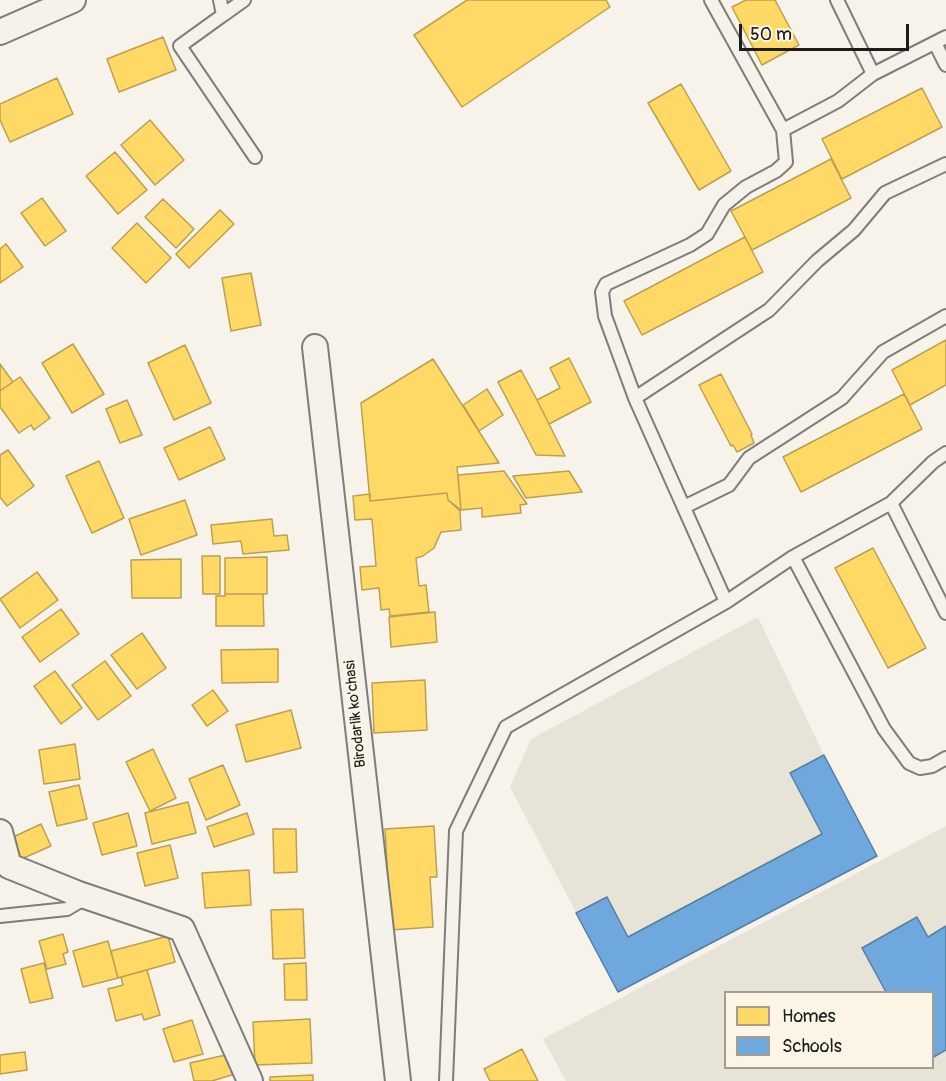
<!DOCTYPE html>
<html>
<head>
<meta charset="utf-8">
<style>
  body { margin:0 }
  #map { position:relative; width:946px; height:1081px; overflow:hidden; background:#f7f3ea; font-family:Pangolin,sans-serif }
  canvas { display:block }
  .legend { position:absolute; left:724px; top:991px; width:210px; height:78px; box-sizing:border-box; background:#fcf5e5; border:2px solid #a29e95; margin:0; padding:8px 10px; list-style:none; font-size:18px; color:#1c1c1c }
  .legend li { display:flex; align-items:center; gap:12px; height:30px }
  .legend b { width:30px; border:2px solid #a29e95 }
  .scale { position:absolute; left:739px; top:24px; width:170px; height:27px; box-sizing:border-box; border:3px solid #1c1c1c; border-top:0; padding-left:8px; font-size:18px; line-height:21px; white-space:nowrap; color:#1c1c1c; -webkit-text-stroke:4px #fcf5e5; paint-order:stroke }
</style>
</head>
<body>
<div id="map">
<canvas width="946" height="1081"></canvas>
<ul class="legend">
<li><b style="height:16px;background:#ffd966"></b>Homes</li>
<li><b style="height:16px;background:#6fa8dc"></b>Schools</li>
</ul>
<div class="scale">50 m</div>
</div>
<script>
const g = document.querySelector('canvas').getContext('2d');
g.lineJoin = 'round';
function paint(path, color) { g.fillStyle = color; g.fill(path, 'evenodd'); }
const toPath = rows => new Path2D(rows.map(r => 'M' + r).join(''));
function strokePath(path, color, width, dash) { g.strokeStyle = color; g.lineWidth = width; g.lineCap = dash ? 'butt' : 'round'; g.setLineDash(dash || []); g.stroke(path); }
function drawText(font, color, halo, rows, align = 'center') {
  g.font = font + ' Pangolin,sans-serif'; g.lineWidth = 6; g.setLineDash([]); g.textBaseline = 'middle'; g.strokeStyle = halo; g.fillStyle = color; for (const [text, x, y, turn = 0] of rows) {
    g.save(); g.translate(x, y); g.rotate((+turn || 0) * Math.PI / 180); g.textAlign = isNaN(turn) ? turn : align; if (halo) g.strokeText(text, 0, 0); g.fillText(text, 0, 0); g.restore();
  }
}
const built = toPath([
  [758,617,824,755,877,856,618,992,510,787,531,739],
  [946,826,946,1081,566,1081,543,1039],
  [726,992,932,992,932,1068,726,1068]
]);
const homes = toPath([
  [467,0,606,0,610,7,462,107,414,35,467,0],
  [746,0,775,0,799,45,762,65,732,7,746,0],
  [163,37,176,70,119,92,107,59,163,37],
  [57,78,73,114,10,142,0,120,0,104,57,78],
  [681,84,731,171,699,190,648,103,681,84],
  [922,88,942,127,842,179,822,139,922,88],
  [150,120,184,160,155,185,121,145,150,120],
  [115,152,147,190,118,214,86,176,115,152],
  [831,159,851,198,752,250,731,211,831,159],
  [42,198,66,231,45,246,21,213,42,198],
  [163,199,194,229,176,248,145,217,163,199],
  [220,210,234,224,189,268,176,254,220,210],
  [137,223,171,258,146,283,112,248,137,223],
  [745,237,763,272,642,335,624,301,745,237],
  [6,244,23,267,0,283,0,249,6,244],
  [251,273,261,325,231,331,222,278,251,273],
  [946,340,946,385,910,405,892,370,946,340],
  [73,344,104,394,72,413,42,363,73,344],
  [185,345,211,403,174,420,148,363,185,345],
  [569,358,591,402,549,424,537,400,560,388,550,368,569,358],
  [433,359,499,463,457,467,461,510,448,500,447,493,370,501,361,403,433,359],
  [0,364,13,382,0,391,0,364],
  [521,370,537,400,565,456,536,455,498,382,521,370],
  [721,374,752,434,751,435,754,443,737,452,733,445,731,446,699,385,721,374],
  [20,377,50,418,34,430,31,425,19,433,0,407,0,391,20,377],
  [487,389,503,415,479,431,463,405,487,389],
  [904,394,922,429,801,492,783,457,904,394],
  [127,400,142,435,120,443,106,409,127,400],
  [210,427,225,459,179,480,164,448,210,427],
  [8,450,34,486,7,506,0,497,0,455,8,450],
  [99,461,124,518,92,533,66,476,99,461],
  [504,471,527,504,520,505,521,513,482,517,482,508,461,510,458,475,504,471],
  [569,471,582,492,526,498,513,476,569,471],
  [447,493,448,500,460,511,461,530,441,532,434,548,423,556,416,558,419,586,426,585,429,612,390,616,389,609,381,610,379,588,362,590,360,567,376,566,372,519,355,520,353,496,370,494,370,501,447,493],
  [185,500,197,535,141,555,129,519,185,500],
  [272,519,274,536,287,535,289,550,243,554,241,541,213,544,211,525,272,519],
  [873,548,926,648,888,668,835,568,873,548],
  [202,556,220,556,220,594,203,594,202,556],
  [267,557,267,594,225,594,225,558,267,557],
  [181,559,181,598,132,598,131,560,181,559],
  [37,572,58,600,20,628,0,599,37,572],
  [225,594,263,594,264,626,216,626,216,596,225,596,225,594],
  [61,609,79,634,40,662,22,637,61,609],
  [435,612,437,642,391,647,389,617,435,612],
  [142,633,166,668,137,689,111,655,142,633],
  [278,649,278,682,222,683,221,650,278,649],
  [105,661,131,696,98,720,72,685,105,661],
  [55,671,82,708,61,724,34,686,55,671],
  [425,680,427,730,374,733,372,683,425,680],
  [213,690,228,711,207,726,192,705,213,690],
  [291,710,301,748,246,762,236,725,291,710],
  [75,744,80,779,44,784,39,750,75,744],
  [153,749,176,798,150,811,126,762,153,749],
  [223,765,240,805,206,820,189,779,223,765],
  [79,785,87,819,57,826,49,792,79,785],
  [188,802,196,833,152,844,145,813,188,802],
  [128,813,137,846,102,855,93,823,128,813],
  [247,813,254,834,214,847,207,827,247,813],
  [41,824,51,846,19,860,9,839,41,824],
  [434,826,437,877,430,877,433,927,391,930,385,829,434,826],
  [273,829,296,829,297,872,274,873,273,829],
  [170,845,178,878,145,886,137,853,170,845],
  [249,870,251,905,205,908,202,873,249,870],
  [303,909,305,958,273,959,271,910,303,909],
  [63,934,68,952,63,954,66,964,47,969,39,941,63,934],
  [168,936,175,962,118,978,111,951,168,936],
  [108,941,118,978,83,987,73,951,108,941],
  [44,963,53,998,30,1003,21,969,44,963],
  [306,963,307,1000,285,1000,284,964,306,963],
  [147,970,160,1015,144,1020,142,1014,116,1021,108,989,123,985,121,977,147,970],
  [310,1019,312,1063,255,1065,253,1022,310,1019],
  [192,1020,203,1054,174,1062,163,1029,192,1020],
  [522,1049,538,1081,490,1081,484,1069,522,1049],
  [25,1052,27,1070,0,1074,0,1055,25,1052],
  [230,1054,235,1074,212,1081,194,1081,190,1063,230,1054],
  [313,1075,313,1081,270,1081,270,1077,313,1075]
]);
const schools = toPath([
  [824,755,877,856,618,992,576,913,607,897,628,937,822,834,790,773,824,755],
  [917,917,928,937,946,926,946,1050,932,1058,932,992,886,992,862,948,917,917]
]);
const lane = toPath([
  [220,0,223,15,180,46,255,157],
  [711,0,783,130,786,162,776,171,746,187,724,205,707,234,690,245,606,284,602,292,605,316,635,398,726,602],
  [837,0,873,74],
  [223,15,244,0],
  [935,43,946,65],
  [783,130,838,101,873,74,946,37],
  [635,398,769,310,817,261,854,230,885,193,946,164],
  [891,503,933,462,946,453],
  [684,507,729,485,749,458,842,398,883,352,946,316],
  [793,557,884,729,909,763,920,768,932,766,946,758],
  [0,916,67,909,87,897],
  [446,1081,456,831,506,727,726,602,793,557,891,503,946,613]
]);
const street = toPath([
  [0,32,73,0],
  [315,347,398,1081],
  [0,832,9,866,76,893,182,929,250,1081]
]);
const streetNames = [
  ["Birodarlik ko'chasi",356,714,-96]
];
paint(built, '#e8e3d7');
paint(homes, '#ffd966');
strokePath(homes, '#bba050', 1.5);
paint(schools, '#6fa8dc');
strokePath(schools, '#567ea2', 1.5);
strokePath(lane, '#7f7d79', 16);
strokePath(street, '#7f7d79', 28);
strokePath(lane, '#f5f2ec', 12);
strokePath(street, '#f5f2ec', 24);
drawText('15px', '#1c1c1c', '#fcf5e5', streetNames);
</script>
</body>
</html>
